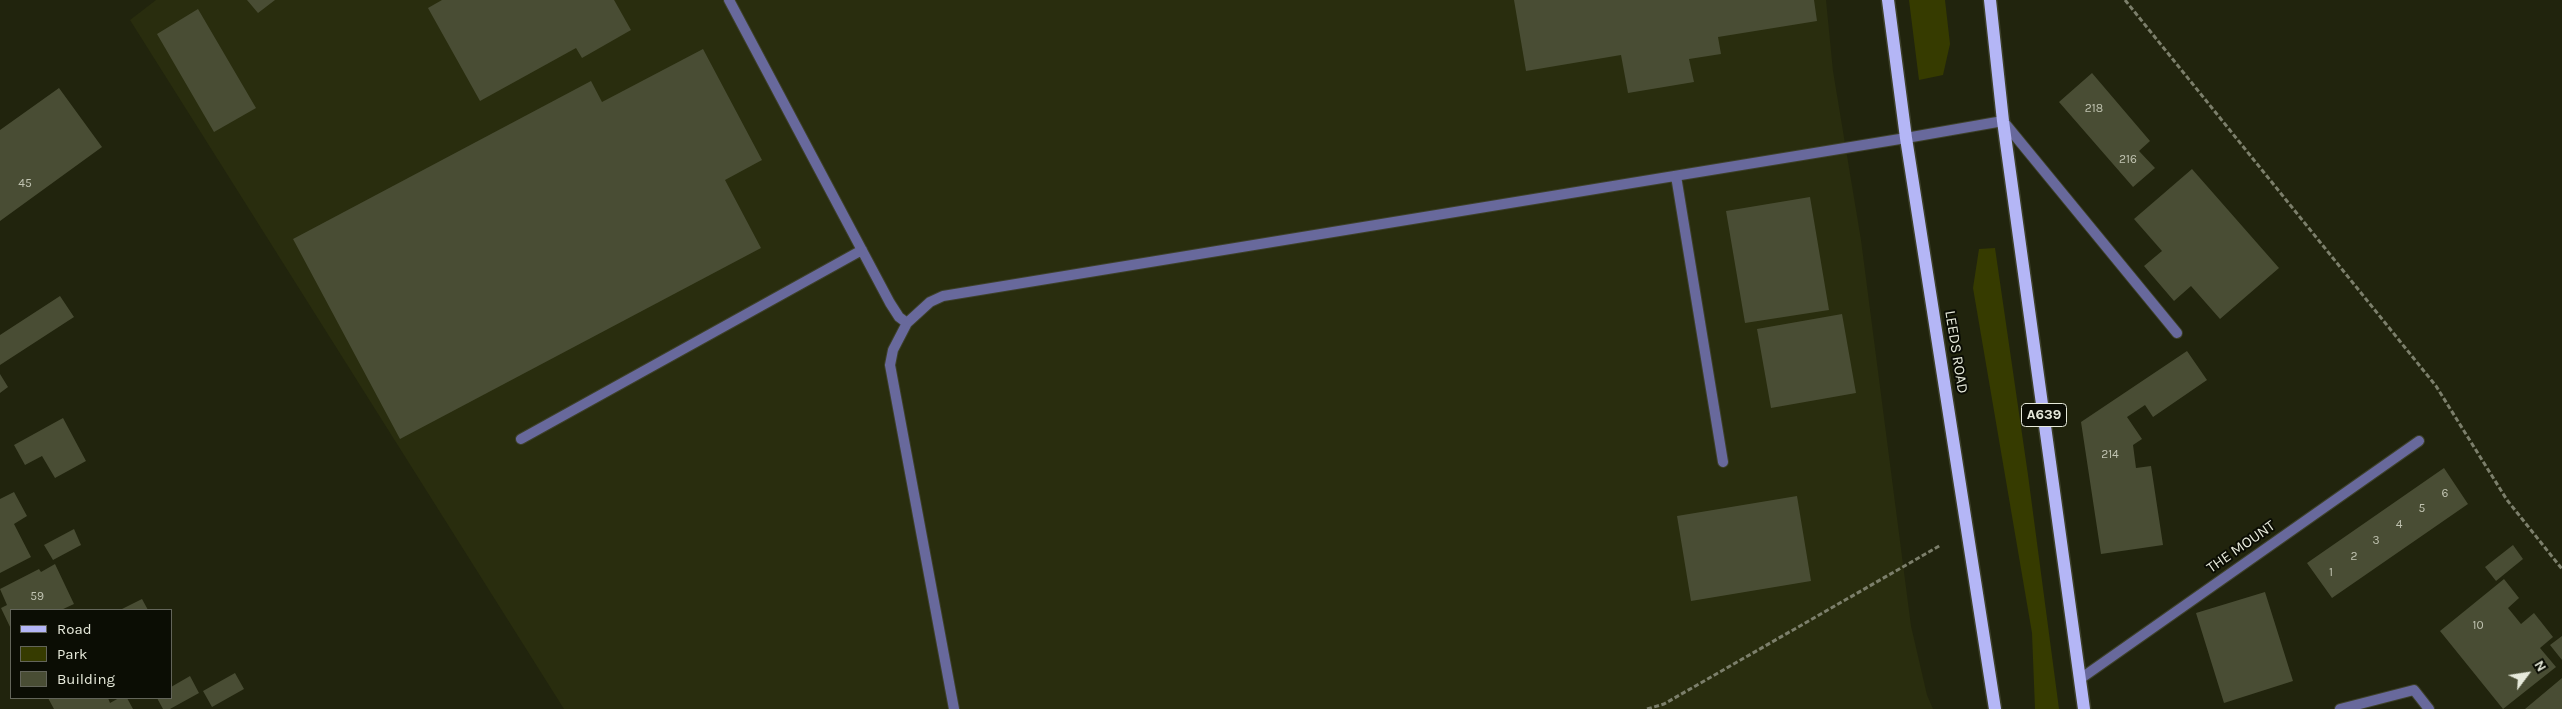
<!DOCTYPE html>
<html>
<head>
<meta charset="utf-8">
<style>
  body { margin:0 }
  #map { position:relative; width:2562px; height:709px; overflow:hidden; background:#21240d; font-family:Karla,sans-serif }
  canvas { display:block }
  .legend { position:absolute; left:10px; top:609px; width:162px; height:90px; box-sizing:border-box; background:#0b0d04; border:1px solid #63655a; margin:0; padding:6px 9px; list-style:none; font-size:15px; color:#e7eadb }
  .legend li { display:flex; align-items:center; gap:10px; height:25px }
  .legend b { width:25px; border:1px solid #63655a }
  .north { position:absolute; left:2502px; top:649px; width:50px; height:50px; -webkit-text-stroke:4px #0b0d04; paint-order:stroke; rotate:59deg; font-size:14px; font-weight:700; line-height:20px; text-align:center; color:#e7eadb }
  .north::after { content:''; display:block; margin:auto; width:18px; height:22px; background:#e7eadb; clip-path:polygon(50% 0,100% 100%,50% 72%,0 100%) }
</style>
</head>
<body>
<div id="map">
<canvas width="2562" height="709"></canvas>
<ul class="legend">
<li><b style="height:6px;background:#b4b6f6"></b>Road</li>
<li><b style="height:14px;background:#363b00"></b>Park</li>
<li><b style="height:14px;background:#494d34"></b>Building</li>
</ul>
<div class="north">N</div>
</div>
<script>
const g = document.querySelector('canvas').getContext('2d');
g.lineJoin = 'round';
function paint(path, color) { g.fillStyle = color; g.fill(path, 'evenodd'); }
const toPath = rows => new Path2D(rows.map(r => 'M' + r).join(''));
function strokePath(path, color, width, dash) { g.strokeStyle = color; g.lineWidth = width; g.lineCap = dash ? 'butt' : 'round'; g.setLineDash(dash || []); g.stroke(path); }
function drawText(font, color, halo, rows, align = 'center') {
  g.font = font + ' Karla,sans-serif'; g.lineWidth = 4; g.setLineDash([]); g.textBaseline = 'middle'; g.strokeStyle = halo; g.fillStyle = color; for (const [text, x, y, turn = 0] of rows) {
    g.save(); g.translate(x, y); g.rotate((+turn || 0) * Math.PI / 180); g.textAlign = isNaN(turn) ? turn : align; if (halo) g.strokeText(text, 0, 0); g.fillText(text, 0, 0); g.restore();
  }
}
const built = toPath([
  [156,0,1826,0,1833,71,1861,240,1911,626,1927,695,1933,709,564,709,130,20]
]);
const green = toPath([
  [1909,0,1945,0,1950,44,1943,75,1919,80],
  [1995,248,2028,475,2059,709,2035,709,2032,633,1973,288,1979,249]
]);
const building = toPath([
  [247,0,275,0,258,13],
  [442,0,614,0,631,30,582,58,576,48,480,101,428,8],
  [1514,0,1814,0,1817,21,1718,37,1721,54,1689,59,1694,82,1628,93,1621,55,1526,71],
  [198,9,256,108,214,132,157,34],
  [703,49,762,160,725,180,761,248,400,439,293,239,591,81,602,102],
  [2092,73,2150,141,2139,151,2155,168,2133,187,2059,102],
  [59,88,102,147,0,221,0,130],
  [2192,169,2279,268,2220,319,2191,286,2174,301,2144,266,2162,251,2134,219],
  [1810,197,1829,310,1745,323,1726,211],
  [60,296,74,317,0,365,0,335],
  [1842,314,1856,393,1771,408,1757,329],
  [2187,351,2207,380,2153,417,2145,405,2127,417,2142,439,2133,445,2136,468,2151,466,2163,545,2101,554,2081,422],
  [0,374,8,387,0,393],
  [63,418,86,461,55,478,42,456,25,465,14,445],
  [2444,468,2468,504,2332,598,2307,563],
  [14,492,27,516,14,524,31,557,0,573,0,499],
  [1797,496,1811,581,1691,601,1677,516],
  [74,529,81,545,53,560,44,545],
  [2513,545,2523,559,2496,581,2485,567],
  [55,564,74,604,61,610,11,610,11,629,1,608,7,605,0,589,39,569,41,572],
  [2504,579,2519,598,2508,608,2521,624,2534,613,2553,637,2540,648,2556,667,2503,709,2440,631],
  [2265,592,2293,681,2224,703,2196,613],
  [142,599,148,610,120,610],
  [2562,636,2562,660,2550,645],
  [235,673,244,689,212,707,203,691],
  [190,676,199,693,170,709,163,709,157,698,171,698,171,687],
  [2562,678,2562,709,2525,709],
  [48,698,108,698,110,703,119,698,127,698,133,709,54,709]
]);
const path = toPath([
  [2125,0,2436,386,2507,500,2562,569],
  [1647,709,1664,704,1941,545]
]);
const lane = toPath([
  [729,0,890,303,899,317,907,323],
  [2003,121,2177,333],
  [1676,176,1723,462],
  [521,439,862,250],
  [2080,679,2419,441],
  [954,709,890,365,893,350,907,323,930,302,943,296,1906,138]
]);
const street = toPath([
  [1906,138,2003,121],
  [2340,709,2414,690,2429,709]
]);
const primary = toPath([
  [1888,0,1906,138,1995,709],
  [1990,0,2003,121,2084,709]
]);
const numberNames = [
  ["218",2094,109],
  ["216",2128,160],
  ["45",25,184],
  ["214",2110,455],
  ["6",2445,494],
  ["5",2422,509],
  ["4",2399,525],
  ["3",2376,541],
  ["2",2354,557],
  ["1",2331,573],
  ["59",37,597],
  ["10",2478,626]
];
const shields = [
  [2044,415,45]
];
const shieldNames = [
  ["A639",2044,415]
];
const streetNames = [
  ["LEEDS ROAD",1956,352,81],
  ["THE MOUNT",2241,547,-35]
];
paint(built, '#292d0e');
paint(green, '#363b00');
paint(building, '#494d34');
strokePath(lane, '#3d402a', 12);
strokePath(street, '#3d402a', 12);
strokePath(primary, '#3d402a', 15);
strokePath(path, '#7c7f6b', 3, [5, 2.5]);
strokePath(lane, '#68699c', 10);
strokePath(street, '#68699c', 10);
strokePath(primary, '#b4b6f6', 12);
drawText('12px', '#c0c3b1', null, numberNames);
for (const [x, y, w] of shields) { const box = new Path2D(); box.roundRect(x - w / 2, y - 11.5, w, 23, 4); g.fillStyle = '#0b0d04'; g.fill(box); strokePath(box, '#e7eadb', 1); }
drawText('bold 14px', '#e7eadb', null, shieldNames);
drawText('15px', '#e7eadb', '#0b0d04', streetNames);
</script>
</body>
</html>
